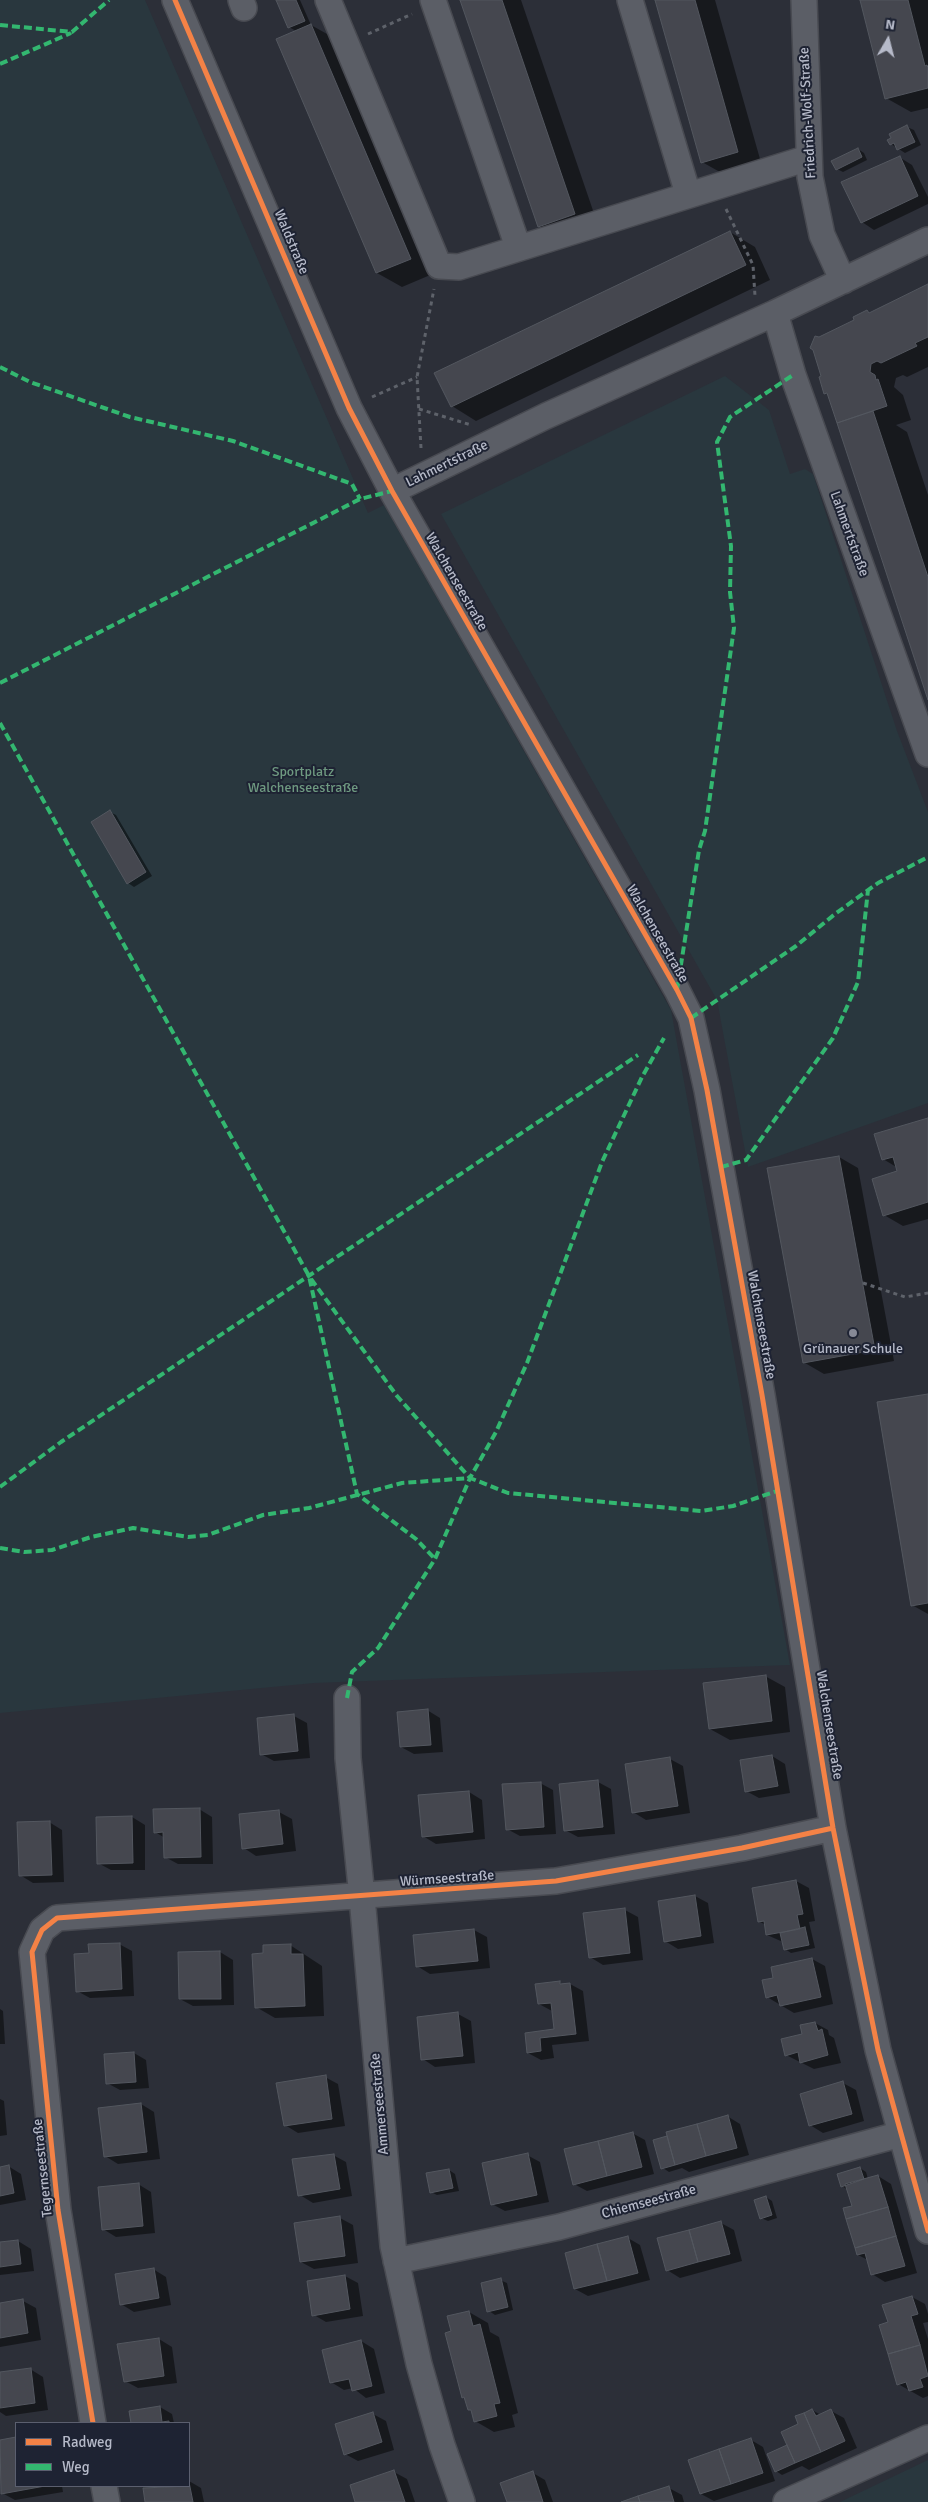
<!DOCTYPE html>
<html>
<head>
<meta charset="utf-8">
<style>
  body { margin:0 }
  #map { position:relative; width:928px; height:2502px; overflow:hidden; background:#2c2f38; font-family:Signika,sans-serif }
  canvas { display:block }
  .legend { position:absolute; left:15px; top:2422px; width:175px; height:65px; box-sizing:border-box; background:#1e2333; border:1px solid #5b5f6f; margin:0; padding:6px 9px; list-style:none; font-size:15px; color:#b6bac9 }
  .legend li { display:flex; align-items:center; gap:10px; height:25px }
  .legend b { width:25px; border:1px solid #5b5f6f }
  .north { position:absolute; left:863px; top:15px; width:50px; height:50px; -webkit-text-stroke:4px #1e2333; paint-order:stroke; rotate:8deg; font-size:14px; font-weight:700; line-height:20px; text-align:center; color:#b6bac9 }
  .north::after { content:''; display:block; margin:auto; width:18px; height:22px; background:#b6bac9; clip-path:polygon(50% 0,100% 100%,50% 72%,0 100%) }
</style>
</head>
<body>
<div id="map">
<canvas width="928" height="2502"></canvas>
<ul class="legend">
<li><b style="height:6px;background:#f48246"></b>Radweg</li>
<li><b style="height:6px;background:#33b770"></b>Weg</li>
</ul>
<div class="north">N</div>
</div>
<script>
const g = document.querySelector('canvas').getContext('2d');
g.lineJoin = 'round';
function paint(path, color) { g.fillStyle = color; g.fill(path, 'evenodd'); }
const toPath = rows => new Path2D(rows.map(r => 'M' + r).join(''));
function strokePath(path, color, width, dash) { g.strokeStyle = color; g.lineWidth = width; g.lineCap = dash ? 'butt' : 'round'; g.setLineDash(dash || []); g.stroke(path); }
function drawText(font, color, halo, rows, align = 'center') {
  g.font = font + ' Signika,sans-serif'; g.lineWidth = 4; g.setLineDash([]); g.textBaseline = 'middle'; g.strokeStyle = halo; g.fillStyle = color; for (const [text, x, y, turn = 0] of rows) {
    g.save(); g.translate(x, y); g.rotate((+turn || 0) * Math.PI / 180); g.textAlign = isNaN(turn) ? turn : align; if (halo) g.strokeText(text, 0, 0); g.fillText(text, 0, 0); g.restore();
  }
}
const green = toPath([
  [0,0,145,0,368,513,384,505,671,1010,790,1665,314,1683,0,1713],
  [725,376,769,410,790,474,805,469,813,474,897,731,928,812,928,1103,748,1167,717,1000,441,514],
  [928,2460,928,2502,840,2502]
]);
const shadow = toPath([
  [277,0,300,0,311,25,336,39,435,273,402,287,377,273,296,31,289,27],
  [461,0,521,0,599,228,564,240,539,226],
  [657,0,715,0,762,166,727,176,702,162],
  [862,0,928,0,928,108,911,112,886,98],
  [907,127,914,130,921,145,905,153,891,144],
  [858,149,864,153,867,160,843,172,837,169],
  [899,157,912,165,928,197,928,204,874,230,862,222],
  [730,232,755,247,770,280,476,421,452,406],
  [928,285,928,367,907,377,903,375,896,378,894,387,903,395,911,420,896,425,907,432,928,495,928,696,829,395,825,393,819,338,856,320,867,311,870,313],
  [110,812,116,815,152,876,134,887,128,883],
  [928,1119,928,1219,903,1226,884,1215,899,1172,898,1168,883,1159],
  [839,1157,858,1168,894,1361,824,1374,805,1363],
  [928,1395,928,1614,912,1605],
  [765,1676,785,1687,790,1732,730,1740,710,1729],
  [427,1710,440,1718,443,1752,414,1754,401,1747],
  [294,1716,307,1723,310,1758,274,1761,261,1754,258,1719],
  [772,1756,785,1764,790,1793,759,1798,746,1791],
  [670,1759,683,1766,690,1813,646,1820,633,1812],
  [598,1782,611,1789,615,1834,578,1837,565,1830],
  [540,1783,553,1790,556,1834,520,1836,507,1829],
  [469,1792,482,1800,485,1839,436,1844,423,1836],
  [199,1809,212,1817,213,1864,178,1864,165,1857,165,1838,155,1832],
  [279,1812,292,1819,296,1851,256,1856,244,1848],
  [132,1817,145,1825,145,1870,111,1870,98,1863],
  [49,1822,62,1830,64,1882,33,1883,20,1875],
  [796,1881,809,1888,815,1921,809,1922,815,1948,791,1953,785,1949,783,1942,767,1935,766,1925,760,1922],
  [695,1896,708,1903,714,1943,678,1949,665,1941],
  [625,1910,638,1917,643,1960,603,1965,590,1957],
  [474,1930,487,1937,490,1968,430,1974,417,1966],
  [119,1944,132,1951,134,1996,90,1998,77,1991,90,1955],
  [290,1945,322,1966,324,2016,275,2018,256,2007,264,1955],
  [220,1952,233,1960,234,2005,193,2006,180,1999],
  [812,1959,825,1966,833,2004,794,2013,767,1997,774,1979],
  [559,1982,564,1985,570,1984,583,1991,589,2041,552,2045,554,2058,541,2060,528,2053,526,2034,556,2030,552,2011,539,2004],
  [0,2009,3,2011,5,2044,0,2044],
  [458,2014,471,2021,475,2063,435,2067,423,2059],
  [815,2023,828,2030,829,2035,834,2038,841,2063,814,2069,786,2055],
  [134,2053,146,2060,149,2088,120,2090,107,2083],
  [325,2077,338,2084,345,2126,298,2133,285,2125],
  [843,2083,856,2090,864,2121,823,2133,810,2125],
  [0,2099,4,2101,7,2135,0,2136],
  [141,2104,154,2112,160,2159,118,2164,105,2156,99,2109],
  [727,2116,740,2124,749,2155,689,2172,682,2168,669,2172,663,2168,655,2141],
  [632,2133,645,2140,654,2174,587,2191,574,2184],
  [333,2155,346,2162,352,2196,313,2203,300,2195],
  [527,2155,540,2162,549,2202,505,2211,492,2204],
  [8,2166,21,2174,26,2200,0,2205,0,2168],
  [860,2168,866,2172,868,2179,878,2176,891,2184,917,2273,885,2282,872,2274,868,2260,858,2255,853,2207,848,2190,842,2186],
  [449,2170,455,2174,459,2191,437,2195,431,2192],
  [138,2184,151,2192,155,2233,116,2237,103,2229],
  [766,2197,772,2201,777,2218,768,2221,761,2218],
  [340,2218,353,2225,358,2263,314,2269,301,2262],
  [721,2223,734,2230,742,2261,680,2278,667,2270],
  [628,2238,640,2245,650,2280,588,2296,575,2289],
  [18,2241,31,2249,34,2271,0,2275,0,2243],
  [153,2269,166,2277,171,2305,134,2312,121,2304],
  [345,2276,358,2283,363,2316,326,2322,314,2315],
  [500,2280,507,2283,513,2310,495,2315,489,2311],
  [912,2297,925,2304,928,2314,928,2322,923,2323,928,2339,928,2396,923,2398,898,2384,889,2323],
  [23,2301,36,2308,41,2340,0,2347,0,2304],
  [469,2312,488,2323,490,2332,499,2337,518,2413,512,2415,515,2427,494,2432,475,2421,472,2411,469,2409,466,2399,463,2397,453,2332],
  [159,2339,172,2347,177,2383,138,2388,125,2381],
  [361,2341,374,2349,385,2393,366,2398,353,2388,344,2390,331,2382],
  [30,2369,43,2377,48,2410,6,2416,0,2412,0,2373],
  [160,2407,172,2414,174,2423,132,2423,130,2412],
  [812,2410,821,2415,831,2411,844,2418,857,2448,809,2470,802,2466,782,2475,776,2471,800,2425],
  [373,2414,386,2421,394,2450,358,2461,345,2454],
  [16,2438,16,2486,62,2486,63,2492,15,2500,2,2493,0,2441],
  [751,2440,763,2447,775,2481,714,2501,701,2494,690,2460],
  [394,2472,407,2479,415,2502,357,2502],
  [533,2473,545,2480,553,2502,508,2502],
  [189,2481,201,2488,204,2502,147,2502,144,2489,160,2486,189,2486],
  [669,2488,682,2495,684,2502,626,2502]
]);
const building = toPath([
  [276,0,296,0,305,21,288,28,276,0],
  [460,0,502,0,575,214,538,227,460,0],
  [655,0,695,0,738,152,701,163,655,0],
  [860,0,908,0,925,66,927,65,928,68,928,88,885,99,860,0],
  [311,24,411,259,376,273,276,39,311,24],
  [907,125,915,142,897,150,894,143,890,145,887,140,891,138,889,134,907,125],
  [858,148,862,157,836,170,831,161,858,148],
  [900,156,918,196,861,223,841,182,900,156],
  [730,231,746,265,451,407,434,373,730,231],
  [928,284,928,337,915,343,917,346,881,363,877,361,871,364,870,372,875,375,876,380,878,379,887,406,837,423,827,393,824,394,819,377,821,376,813,350,810,348,815,336,819,337,854,320,853,317,867,310,869,313,928,284],
  [873,411,928,577,928,700,837,423,873,411],
  [110,810,146,872,127,884,91,822,110,810],
  [928,1118,928,1202,883,1216,872,1179,897,1171,893,1157,882,1160,874,1134,928,1118],
  [839,1156,875,1350,803,1363,767,1168,839,1156],
  [928,1394,928,1603,911,1606,877,1402,928,1394],
  [766,1675,772,1721,709,1729,703,1683,766,1675],
  [428,1709,431,1745,400,1747,397,1712,428,1709],
  [294,1714,298,1751,260,1755,257,1718,294,1714],
  [772,1755,778,1786,745,1792,740,1760,772,1755],
  [670,1757,678,1806,632,1813,625,1764,670,1757],
  [598,1780,603,1827,564,1831,559,1784,598,1780],
  [541,1782,544,1827,506,1830,502,1784,541,1782],
  [469,1791,473,1832,422,1837,418,1795,469,1791],
  [200,1808,201,1857,164,1858,163,1832,154,1833,153,1809,200,1808],
  [279,1810,283,1844,242,1849,239,1814,279,1810],
  [132,1816,133,1863,97,1864,96,1817,132,1816],
  [50,1821,52,1875,19,1876,17,1822,50,1821],
  [796,1880,803,1914,797,1915,800,1929,766,1935,764,1921,758,1922,752,1888,796,1880],
  [695,1895,701,1936,664,1942,658,1901,695,1895],
  [625,1908,630,1953,589,1958,583,1913,625,1908],
  [805,1927,809,1945,784,1950,780,1933,805,1927],
  [474,1929,478,1961,416,1967,413,1935,474,1929],
  [120,1943,122,1989,76,1992,74,1954,89,1953,88,1944,120,1943],
  [291,1944,291,1954,303,1954,305,2006,255,2008,252,1954,263,1953,263,1945,291,1944],
  [220,1951,221,1999,179,1999,178,1952,220,1951],
  [812,1958,821,1997,780,2006,777,1995,766,1998,762,1980,773,1978,771,1967,812,1958],
  [560,1981,560,1984,570,1983,576,2034,540,2038,541,2051,527,2053,525,2033,554,2029,551,2003,538,2004,535,1984,560,1981],
  [458,2012,463,2056,421,2060,417,2017,458,2012],
  [815,2022,818,2031,822,2029,828,2055,800,2063,798,2052,785,2056,781,2039,802,2034,800,2025,815,2022],
  [134,2052,136,2082,106,2084,104,2054,134,2052],
  [326,2075,332,2119,284,2126,276,2083,326,2075],
  [843,2081,852,2114,809,2126,800,2094,843,2081],
  [141,2103,147,2152,104,2157,98,2108,141,2103],
  [728,2115,737,2148,706,2156,697,2124,728,2115],
  [697,2124,706,2156,675,2165,666,2132,697,2124],
  [633,2132,642,2167,607,2176,598,2141,633,2132],
  [667,2136,675,2165,661,2169,653,2140,667,2136],
  [598,2141,607,2176,573,2185,564,2149,598,2141],
  [528,2153,537,2195,491,2205,482,2163,528,2153],
  [334,2154,340,2189,298,2196,292,2159,334,2154],
  [9,2165,14,2193,0,2196,0,2167,9,2165],
  [860,2167,864,2179,841,2187,837,2174,860,2167],
  [449,2169,453,2188,430,2193,426,2173,449,2169],
  [878,2175,888,2207,846,2219,843,2208,852,2206,845,2184,878,2175],
  [139,2183,143,2226,102,2230,98,2187,139,2183],
  [766,2196,772,2215,760,2219,754,2200,766,2196],
  [888,2207,896,2236,855,2248,846,2219,888,2207],
  [340,2216,345,2256,300,2262,294,2223,340,2216],
  [721,2221,730,2254,698,2262,689,2230,721,2221],
  [689,2230,698,2262,666,2271,657,2238,689,2230],
  [628,2236,638,2273,607,2281,597,2244,628,2236],
  [896,2236,905,2266,871,2275,865,2253,857,2255,855,2248,896,2236],
  [18,2240,21,2264,0,2267,0,2242,18,2240],
  [597,2244,607,2281,574,2289,565,2253,597,2244],
  [154,2268,159,2298,120,2305,115,2274,154,2268],
  [345,2275,350,2309,312,2316,307,2281,345,2275],
  [501,2278,508,2307,487,2312,481,2283,501,2278],
  [912,2296,918,2314,911,2316,920,2345,888,2354,879,2325,888,2322,882,2305,912,2296],
  [23,2299,28,2333,0,2338,0,2303,23,2299],
  [469,2311,473,2326,480,2324,500,2403,494,2404,497,2416,474,2422,471,2410,468,2410,464,2397,462,2398,445,2333,451,2331,447,2316,469,2311],
  [159,2338,164,2376,124,2382,117,2344,159,2338],
  [361,2340,372,2386,352,2391,349,2379,330,2383,322,2350,361,2340],
  [920,2345,928,2376,920,2379,923,2387,909,2391,906,2382,897,2385,888,2354,920,2345],
  [31,2368,35,2403,0,2408,0,2372,31,2368],
  [160,2406,162,2422,169,2421,169,2423,131,2423,129,2411,160,2406],
  [812,2409,816,2416,831,2409,845,2441,821,2452,804,2413,812,2409],
  [373,2412,382,2442,344,2455,335,2424,373,2412],
  [804,2413,821,2452,795,2463,781,2432,798,2424,795,2416,804,2413],
  [16,2437,16,2486,45,2486,1,2494,0,2440,16,2437],
  [751,2438,763,2473,731,2484,719,2449,751,2438],
  [787,2445,795,2463,775,2472,767,2454,787,2445],
  [719,2449,731,2484,700,2494,688,2460,719,2449],
  [394,2470,405,2502,355,2502,350,2485,394,2470],
  [533,2471,543,2502,507,2502,500,2483,533,2471],
  [189,2482,193,2502,145,2502,143,2488,189,2486,189,2482],
  [669,2486,674,2502,640,2502,638,2496,669,2486],
  [638,2496,640,2502,621,2502,638,2496]
]);
const path = toPath([
  [368,34,412,14],
  [726,209,753,265,755,296],
  [372,397,417,377],
  [419,409,471,425],
  [421,448,417,377,434,289],
  [863,1283,905,1297,928,1293]
]);
const minor = toPath([
  [175,0,349,408,392,491,677,990,691,1018,707,1090,762,1395,833,1828,878,2050,928,2231],
  [241,0,244,8],
  [328,0,439,266,459,267,808,158],
  [433,0,518,247],
  [630,0,688,194],
  [804,0,810,177,822,235,843,281],
  [775,313,793,375,928,754],
  [392,491,546,416,775,313,928,240],
  [347,1698,348,1758,362,1897,393,2246,419,2364,442,2445,462,2502],
  [396,2261,559,2227,901,2134],
  [93,2423,58,2210,32,1952,42,1930,57,1918,556,1881,742,1848,833,1828],
  [104,2486,107,2502],
  [786,2502,928,2438]
]);
const quiet = toPath([
  [0,25,72,32,109,0],
  [0,64,71,33],
  [0,367,30,382,130,417,233,441,352,484,360,499],
  [0,683,360,499,392,491],
  [0,723,309,1276,357,1494,416,1539,435,1559],
  [677,990,699,850,705,831,734,628,730,592,731,546,717,442,730,417,793,375],
  [691,1018,796,946,835,914,878,883,928,857],
  [721,1167,746,1160,833,1038,858,982,868,890],
  [311,1279,397,1396,470,1478],
  [0,1487,61,1442,638,1055],
  [0,1548,24,1552,52,1550,91,1537,133,1528,188,1537,208,1535,263,1515,309,1508,402,1483,470,1478,508,1493,701,1511,733,1506,777,1491],
  [347,1698,352,1672,378,1648,435,1559,470,1478,496,1432,527,1363,602,1162,642,1077,664,1038]
]);
const cycleway = toPath([
  [175,0,349,408,392,491,677,990,691,1018,707,1090,762,1395,833,1828,878,2050,928,2231],
  [93,2423,58,2210,32,1952,42,1930,57,1918,556,1881,742,1848,833,1828]
]);
const markers = [
  [853,1333,5,"#868996"]
];
const streetNames = [
  ["Friedrich-Wolf-Straße",808,113,-93],
  ["Waldstraße",291,242,67],
  ["Lahmertstraße",447,464,-26],
  ["Lahmertstraße",849,534,70],
  ["Walchenseestraße",456,582,60],
  ["Walchenseestraße",657,934,60],
  ["Walchenseestraße",761,1325,80],
  ["Walchenseestraße",829,1725,81],
  ["Würmseestraße",447,1879,-4],
  ["Ammerseestraße",380,2104,-95],
  ["Tegernseestraße",43,2168,-96],
  ["Chiemseestraße",649,2202,-15]
];
const parkNames = [
  ["Sportplatz",303,772],
  ["Walchenseestraße",303,788]
];
const poiNames = [
  ["Grünauer Schule",853,1349]
];
paint(green, '#29373e');
paint(shadow, '#0007');
paint(building, '#45474f');
strokePath(building, '#53575f', 1);
strokePath(minor, '#484a51', 28);
strokePath(path, '#5e626a', 3, [4, 4]);
strokePath(minor, '#5b5e66', 25);
strokePath(quiet, '#33b770', 4, [8, 4]);
strokePath(cycleway, '#f48246', 5);
for (const [x, y, r, color] of markers) { const dot = new Path2D(); dot.arc(x, y, r, 0, 2 * Math.PI); g.fillStyle = color; g.fill(dot); strokePath(dot, '#1e2333', 2); }
drawText('14px', '#b6bac9', '#1e2333', streetNames);
drawText('14px', '#6e9980', '#1e2333', parkNames);
drawText('14px', '#b6bac9', '#1e2333', poiNames);
</script>
</body>
</html>
